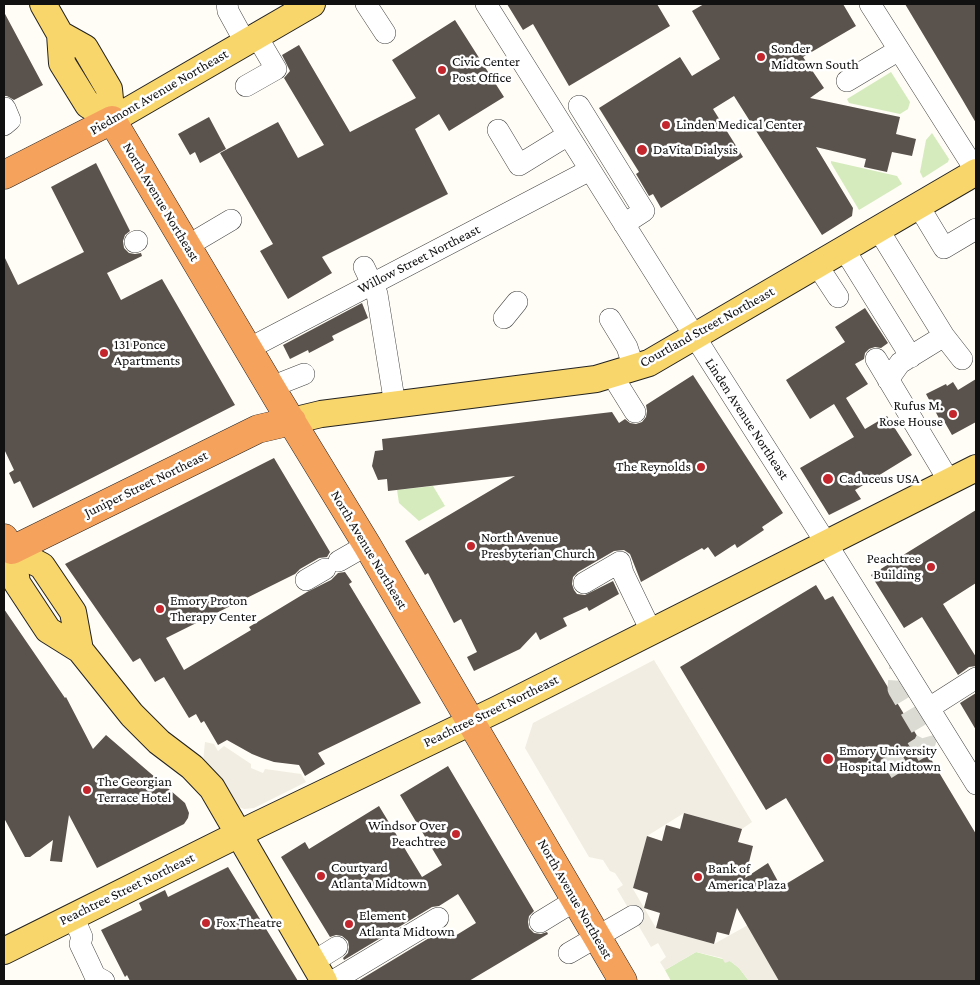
<!DOCTYPE html>
<html>
<head>
<meta charset="utf-8">
<style>
  body { margin:0 }
  #map { position:relative; width:980px; height:985px; overflow:hidden; background:#fffdf5; font-family:"Crimson Pro",serif }
  canvas { display:block }
  .frame { position:absolute; inset:0; border:5px solid #111; pointer-events:none }
</style>
</head>
<body>
<div id="map">
<canvas width="980" height="985"></canvas>
<div class="frame"></div>
</div>
<script>
const g = document.querySelector('canvas').getContext('2d');
g.lineJoin = 'round';
function paint(path, color) { g.fillStyle = color; g.fill(path, 'evenodd'); }
const toPath = rows => new Path2D(rows.map(r => 'M' + r).join(''));
function strokePath(path, color, width, dash) { g.strokeStyle = color; g.lineWidth = width; g.lineCap = dash ? 'butt' : 'round'; g.setLineDash(dash || []); g.stroke(path); }
function drawText(font, color, halo, rows, align = 'center') {
  g.font = font + ' "Crimson Pro",serif'; g.lineWidth = 5; g.setLineDash([]); g.textBaseline = 'middle'; g.strokeStyle = halo; g.fillStyle = color; for (const [text, x, y, turn = 0] of rows) {
    g.save(); g.translate(x, y); g.rotate((+turn || 0) * Math.PI / 180); g.textAlign = isNaN(turn) ? turn : align; if (halo) g.strokeText(text, 0, 0); g.fillText(text, 0, 0); g.restore();
  }
}
const green = toPath([
  [891,72,910,102,908,109,900,114,849,103,847,99],
  [932,133,949,159,948,162,923,178,920,172,926,140],
  [831,161,897,176,902,184,859,210,831,163],
  [433,486,445,506,419,521,399,503,397,490],
  [696,952,730,961,739,968,749,981,671,981,665,970]
]);
const plaza = toPath([
  [654,660,752,822,742,829,684,813,647,836,633,889,656,928,714,944,748,925,779,981,749,981,739,968,730,961,725,963,722,958,696,952,665,970,660,962,666,957,658,943,651,947,617,889,623,885,615,873,610,871,603,860,589,857,525,748,533,723],
  [205,742,214,744,218,751,224,746,251,764,251,768,263,773,265,769,301,774,306,782,254,808,244,809,237,806,203,762]
]);
const building = toPath([
  [507,4,657,4,670,26,569,86,533,24,523,30],
  [704,4,843,4,856,26,803,57,824,88,810,98,900,117,896,134,916,139,912,156,892,152,887,172,864,167,866,159,816,147,853,208,852,216,822,235,734,96,713,109,743,157,661,208,653,194,649,196,636,174,639,172,599,108,680,57,692,76,720,59,692,11],
  [905,4,976,4,976,123,962,99],
  [4,12,43,85,14,100,7,96,4,96],
  [455,20,504,97,449,131,439,114,415,129,448,194,322,257,332,273,288,299,260,251,273,244,220,153,278,122,298,158,324,145,284,78,290,71,282,55,299,45,350,132,416,98,392,60],
  [209,117,226,149,200,163,195,152,190,155,178,134],
  [96,163,130,231,125,235,123,241,124,248,129,253,135,254,141,253,142,256,107,273,121,300,162,279,235,405,33,508,20,481,14,484,9,473,14,470,4,449,4,256,18,285,84,252,51,187],
  [362,303,368,318,332,336,334,340,309,353,308,350,290,359,283,345],
  [865,308,888,343,881,348,875,347,869,349,865,353,864,359,855,364,868,384,846,398,865,429,887,416,912,455,855,490,861,499,829,515,800,468,854,437,834,404,810,419,786,380,845,342,835,327],
  [693,375,783,513,762,527,764,530,737,548,735,544,715,557,708,547,704,550,702,548,641,582,630,554,624,550,614,551,578,572,573,577,572,584,574,590,577,594,585,595,613,581,619,594,589,611,587,607,563,618,567,626,540,640,536,632,520,649,474,671,467,657,477,652,461,619,454,623,428,573,425,575,405,541,515,476,388,491,387,479,378,480,372,466,375,451,383,450,382,439,612,412,619,423,625,419,630,423,636,424,642,422,646,417,647,411,646,405],
  [976,379,976,422,952,435,944,421,941,422,926,394,946,384,947,386,953,382,958,390],
  [274,458,330,552,327,557,319,558,300,569,295,574,166,638,184,670,251,630,249,627,307,592,331,580,338,573,345,572,352,582,349,584,421,703,318,753,325,764,305,776,299,765,274,762,262,758,252,754,227,740,218,745,204,721,201,723,196,714,189,718,164,677,155,682,140,658,133,662,65,564],
  [976,510,976,583,943,604,976,657,976,666,969,667,958,675,922,617,904,628,871,575],
  [816,585,825,600,833,596,976,834,976,981,779,981,737,908,729,935,717,932,714,944,656,928,660,913,644,908,648,893,633,888,647,836,662,841,666,825,680,829,684,813,742,829,738,842,753,846,745,878,768,863,781,887,824,861,786,798,766,810,680,667],
  [4,609,65,698,66,697,93,749,106,735,185,803,189,813,188,818,184,824,97,868,69,815,62,862,50,861,53,840,30,857,25,857,4,818],
  [976,693,976,730,960,703],
  [448,766,534,911,529,916,528,922,529,928,534,933,541,934,547,932,548,934,469,981,358,981,444,929,450,939,476,923,458,894,439,906,432,907,344,960,343,958,348,953,349,947,348,941,342,936,336,935,330,937,281,857,305,842,309,849,379,806,422,877,442,865,400,795],
  [228,867,298,981,130,981,127,975,125,977,101,930,142,910,139,903,165,890,168,897]
]);
const minorTunnel = toPath([
  [886,769,923,746,926,740,924,733,898,689,900,662]
]);
const minor = toPath([
  [227,4,228,11,245,42],
  [366,4,385,33],
  [486,4,709,359,826,543,976,784],
  [870,4,976,171],
  [847,81,899,50],
  [246,86,276,69,256,35],
  [579,106,644,211,624,224],
  [4,125,10,120,5,108],
  [498,130,519,165,568,135],
  [918,205,944,248,976,229],
  [878,229,944,336,962,359],
  [135,242,137,241],
  [187,246,231,220],
  [844,249,911,357],
  [817,265,838,297],
  [364,267,377,294,395,405],
  [504,318,517,302],
  [610,319,627,347,634,368],
  [248,349,590,170],
  [876,359,949,481],
  [612,375,635,412],
  [888,380,900,363,944,336],
  [271,387,304,374],
  [339,561,367,545],
  [306,580,325,569],
  [584,583,620,562,623,573,651,631],
  [929,708,976,678],
  [73,916,82,937,80,944,90,965,95,976,104,981],
  [540,922,576,900],
  [569,953,633,916],
  [313,962,337,947],
  [333,981,438,918]
]);
const major = toPath([
  [43,4,60,34,62,63,88,105,112,120],
  [60,34,85,48,109,89,112,120],
  [112,120,312,4],
  [292,421,321,414,596,379,649,363,976,172],
  [12,550,17,583,48,630,80,650,132,715,159,742,192,767,212,788,324,981],
  [12,550,42,566,73,612,80,650],
  [4,951,257,825,498,709,976,468]
]);
const highway = toPath([
  [4,175,112,120,279,401,367,545,623,981],
  [4,538,12,550,258,429,292,421]
]);
const markers = [
  [761,57,5,"#c4262e"],
  [442,70,5,"#c4262e"],
  [666,125,5,"#c4262e"],
  [642,150,6,"#c4262e"],
  [104,353,5,"#c4262e"],
  [953,414,5,"#c4262e"],
  [701,467,5,"#c4262e"],
  [828,479,6,"#c4262e"],
  [471,546,5,"#c4262e"],
  [931,567,5,"#c4262e"],
  [160,609,5,"#c4262e"],
  [828,759,6,"#c4262e"],
  [87,790,5,"#c4262e"],
  [456,834,5,"#c4262e"],
  [321,876,5,"#c4262e"],
  [698,877,5,"#c4262e"],
  [206,923,5,"#c4262e"],
  [349,924,5,"#c4262e"]
];
const poiNames = [
  ["Sonder",771,49],
  ["Midtown South",771,65],
  ["Civic Center",452,62],
  ["Post Office",452,78],
  ["Linden Medical Center",676,125],
  ["DaVita Dialysis",653,150],
  ["131 Ponce",114,345],
  ["Apartments",114,361],
  ["Rufus M.",943,406,"right"],
  ["Rose House",943,422,"right"],
  ["The Reynolds",691,467,"right"],
  ["Caduceus USA",839,479],
  ["North Avenue",481,538],
  ["Presbyterian Church",481,554],
  ["Peachtree",921,559,"right"],
  ["Building",921,575,"right"],
  ["Emory Proton",170,601],
  ["Therapy Center",170,617],
  ["Emory University",839,751],
  ["Hospital Midtown",839,767],
  ["The Georgian",97,782],
  ["Terrace Hotel",97,798],
  ["Windsor Over",446,826,"right"],
  ["Peachtree",446,842,"right"],
  ["Courtyard",331,868],
  ["Atlanta Midtown",331,884],
  ["Bank of",708,869],
  ["America Plaza",708,885],
  ["Element",359,916],
  ["Atlanta Midtown",359,932],
  ["Fox Theatre",216,923]
];
const streetNames = [
  ["Piedmont Avenue Northeast",159,92,-30],
  ["North Avenue Northeast",161,202,59],
  ["Willow Street Northeast",419,259,-27],
  ["Courtland Street Northeast",707,327,-29],
  ["Linden Avenue Northeast",747,419,57],
  ["Juniper Street Northeast",146,484,-26],
  ["North Avenue Northeast",369,550,59],
  ["Peachtree Street Northeast",491,711,-26],
  ["Peachtree Street Northeast",127,889,-26],
  ["North Avenue Northeast",575,899,60]
];
paint(green, '#d5ebbd');
paint(plaza, '#f1ede2');
paint(building, '#5a524d');
strokePath(minorTunnel, '#dbdad3', 21, [21, 11]);
strokePath(minor, '#444', 22);
strokePath(major, '#222', 28);
strokePath(highway, '#222', 29);
strokePath(minor, '#fff', 21);
strokePath(major, '#f9d66b', 26);
strokePath(highway, '#f5a25d', 28);
for (const [x, y, r, color] of markers) { const dot = new Path2D(); dot.arc(x, y, r, 0, 2 * Math.PI); g.fillStyle = color; g.fill(dot); strokePath(dot, '#fff', 2); }
drawText('14px', '#111', '#fff', poiNames, 'left');
drawText('14px', '#111', '#fff', streetNames);
</script>
</body>
</html>
